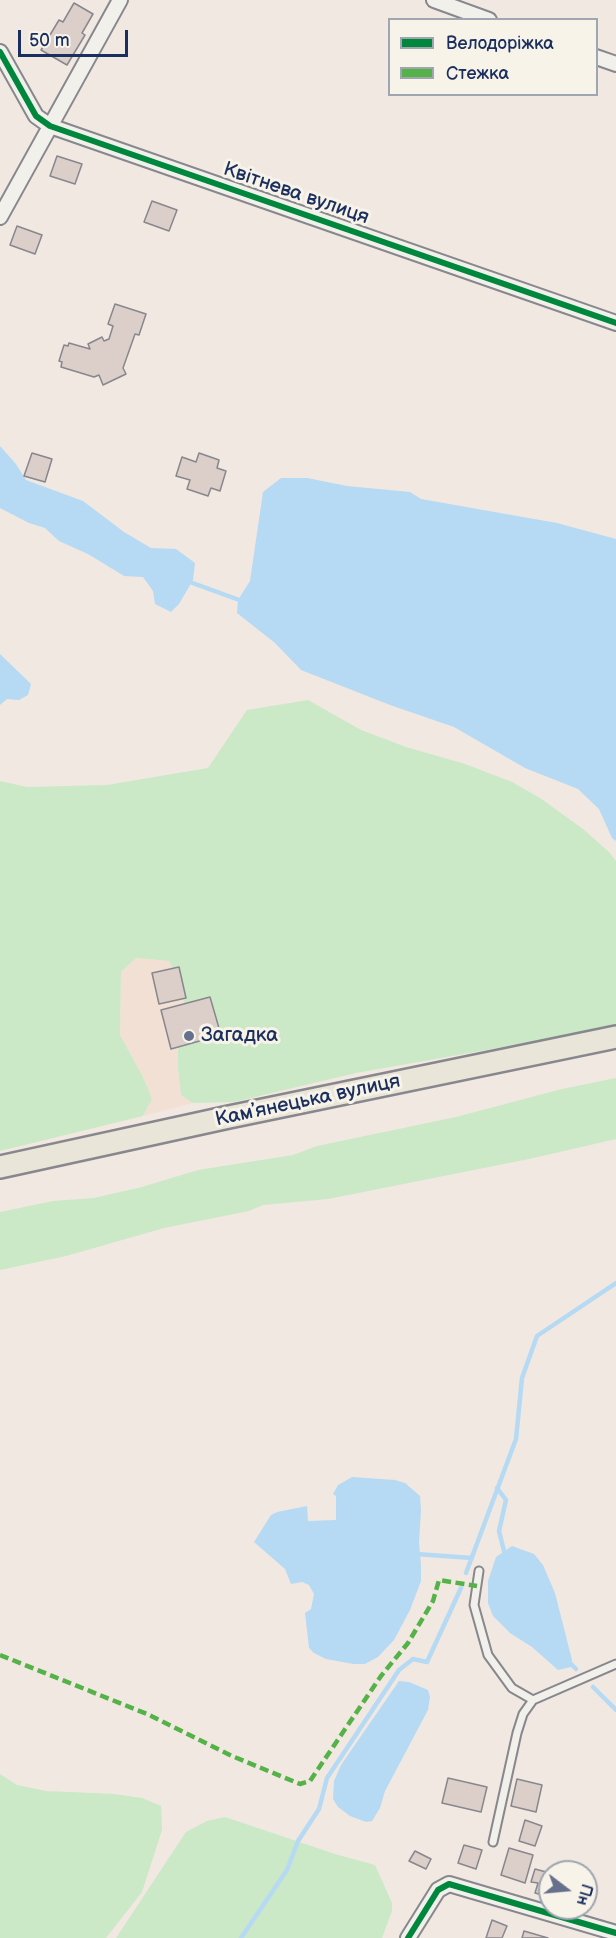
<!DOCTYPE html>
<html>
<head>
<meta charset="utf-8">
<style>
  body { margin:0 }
  #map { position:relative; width:616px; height:1938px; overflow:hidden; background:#f0e8e1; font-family:"Balsamiq Sans",sans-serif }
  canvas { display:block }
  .legend { position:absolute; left:388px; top:18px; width:210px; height:78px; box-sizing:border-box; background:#f7f3e8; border:2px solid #9fa5b1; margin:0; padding:8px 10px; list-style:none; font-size:18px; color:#1b2f5e }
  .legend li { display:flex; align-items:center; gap:12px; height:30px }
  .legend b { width:30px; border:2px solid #9fa5b1 }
  .north { position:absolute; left:538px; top:1860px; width:60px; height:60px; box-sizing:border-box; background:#f7f3e8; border:2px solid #9fa5b1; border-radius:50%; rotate:106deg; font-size:16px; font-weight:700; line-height:24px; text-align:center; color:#1b2f5e }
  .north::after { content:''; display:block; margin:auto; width:21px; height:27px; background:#66708c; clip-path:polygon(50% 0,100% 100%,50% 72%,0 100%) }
  .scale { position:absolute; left:18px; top:30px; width:110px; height:27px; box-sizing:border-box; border:3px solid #1b2f5e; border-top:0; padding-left:8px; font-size:18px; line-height:21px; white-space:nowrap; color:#1b2f5e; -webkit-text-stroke:4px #f7f3e8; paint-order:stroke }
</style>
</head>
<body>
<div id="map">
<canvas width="616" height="1938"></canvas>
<ul class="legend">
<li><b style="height:8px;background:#00873e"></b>Велодоріжка</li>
<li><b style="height:8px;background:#55b248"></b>Стежка</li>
</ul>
<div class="north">Пн</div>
<div class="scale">50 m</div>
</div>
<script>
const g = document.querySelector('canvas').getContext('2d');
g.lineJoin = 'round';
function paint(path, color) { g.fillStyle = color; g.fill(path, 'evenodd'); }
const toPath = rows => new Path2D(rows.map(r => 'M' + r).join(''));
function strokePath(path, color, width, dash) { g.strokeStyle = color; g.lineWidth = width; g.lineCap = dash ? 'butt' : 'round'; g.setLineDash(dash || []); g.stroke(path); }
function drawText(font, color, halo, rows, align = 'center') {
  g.font = font + ' "Balsamiq Sans",sans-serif'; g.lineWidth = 6; g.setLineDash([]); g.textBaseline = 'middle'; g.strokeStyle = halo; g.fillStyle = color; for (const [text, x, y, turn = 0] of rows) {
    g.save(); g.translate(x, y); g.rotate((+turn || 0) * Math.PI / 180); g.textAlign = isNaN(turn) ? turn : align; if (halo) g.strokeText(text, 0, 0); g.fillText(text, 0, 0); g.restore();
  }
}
const built = toPath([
  [136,958,169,961,181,985,187,1021,178,1068,181,1094,193,1103,143,1116,152,1099,143,1077,120,1035,121,972]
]);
const green = toPath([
  [308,700,361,730,406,747,465,764,512,782,540,798,583,829,609,852,616,861,616,1025,593,1031,356,1073,234,1102,193,1103,181,1095,178,1068,178,1050,187,1021,181,985,169,961,136,958,121,972,120,1035,143,1077,152,1099,143,1116,0,1151,0,781,27,787,107,785,208,768,247,710],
  [616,1078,616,1139,529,1159,328,1199,263,1205,249,1211,164,1228,66,1256,0,1270,0,1212,53,1201,94,1198,142,1187,198,1170,293,1155,317,1146,456,1117,562,1089],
  [0,1774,17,1785,46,1791,114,1794,142,1798,161,1806,162,1830,142,1892,106,1938,0,1938],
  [225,1817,335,1854,375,1865,392,1903,392,1911,382,1938,116,1938,186,1832,207,1821]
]);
const water = toPath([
  [0,446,16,464,26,480,83,501,124,532,151,548,176,549,195,563,193,580,179,604,171,612,155,604,153,591,143,577,124,576,88,554,59,541,45,528,29,523,0,508],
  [281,478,307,478,347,486,410,492,421,499,557,523,616,539,616,841,612,838,599,809,578,789,525,768,454,727,390,705,301,670,275,643,237,613,238,600,250,581,263,492],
  [0,654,31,684,28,695,19,700,7,699,0,705],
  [352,1477,395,1480,405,1483,420,1496,421,1510,419,1542,421,1566,421,1581,410,1610,394,1640,378,1657,365,1664,353,1664,326,1659,314,1653,309,1648,305,1613,311,1609,314,1594,309,1585,302,1582,291,1584,285,1569,254,1542,271,1515,277,1512,307,1506,308,1521,336,1520,336,1496,333,1494,338,1485],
  [512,1546,534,1554,543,1565,555,1593,572,1660,571,1667,558,1670,532,1647,510,1633,493,1616,488,1603,488,1581,496,1557],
  [399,1681,409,1682,428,1690,430,1697,428,1710,385,1791,380,1808,372,1821,366,1822,350,1816,338,1807,333,1799,334,1781,341,1765]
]);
const stream = toPath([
  [187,581,242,601],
  [497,1488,506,1500,499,1531,505,1555],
  [416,1554,472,1558],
  [466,1573,516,1439,522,1378,537,1336,616,1283],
  [569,1662,576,1669],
  [593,1687,616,1710],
  [241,1938,287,1870,298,1841,319,1809,327,1778,399,1670,413,1659,427,1662,461,1588]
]);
const building = toPath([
  [74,3,93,14,82,33,85,35,67,65,41,50,59,20,63,22,74,3],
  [57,156,82,164,75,184,50,176,57,156],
  [152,201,177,210,169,231,144,222,152,201],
  [17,226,42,235,35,254,10,245,17,226],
  [115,304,146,314,139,335,135,334,123,368,126,374,103,385,99,375,94,377,61,367,62,362,59,361,64,345,68,346,69,343,90,349,88,344,102,337,104,341,109,339,113,326,108,324,115,304],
  [32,453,52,459,45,482,24,476,32,453],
  [199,453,219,460,217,468,226,471,220,491,211,488,208,496,187,489,190,480,176,476,182,457,196,462,199,453],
  [179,967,186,998,159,1004,152,973,179,967],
  [210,997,221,1035,171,1049,161,1010,210,997],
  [448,1778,487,1787,481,1812,442,1803,448,1778],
  [517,1779,542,1785,536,1812,511,1806,517,1779],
  [525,1820,542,1826,535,1846,519,1841,525,1820],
  [464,1845,482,1850,476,1869,458,1863,464,1845],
  [509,1848,533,1855,525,1883,501,1875,509,1848],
  [415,1851,431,1859,426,1869,409,1861,415,1851],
  [535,1869,550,1873,550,1897,535,1893,538,1883,531,1882,535,1869],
  [492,1920,507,1926,502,1938,486,1938,492,1920],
  [524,1931,548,1938,522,1938,524,1931]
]);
const lane = toPath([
  [479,1571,474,1605,488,1655,512,1688,533,1700],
  [493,1842,517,1733,523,1714,533,1700,616,1664]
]);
const street = toPath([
  [434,0,489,20],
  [0,52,36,116,50,126,616,323],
  [596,57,616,64],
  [0,217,120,0],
  [408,1938,438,1890,449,1884,616,1933]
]);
const primary = toPath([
  [0,1167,229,1117,616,1037]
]);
const quiet = toPath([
  [0,1655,147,1714,232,1756,300,1784,310,1781,381,1676,408,1643,433,1601,439,1580,477,1586]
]);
const cycleway = toPath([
  [0,52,36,116,50,126,616,323],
  [408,1938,438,1890,449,1884,616,1933]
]);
const markers = [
  [189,1036,6,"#66708c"]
];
const streetNames = [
  ["Квітнева вулиця",296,194,19],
  ["Камʼянецька вулиця",308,1101,-12]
];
const poiNames = [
  ["Загадка",201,1036]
];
paint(built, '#f3e0d5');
paint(green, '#cbe9c6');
paint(water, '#b6daf4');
strokePath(stream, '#b6daf4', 4.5);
paint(building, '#dccfca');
strokePath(building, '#87878d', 1.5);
strokePath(lane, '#87878d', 11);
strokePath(street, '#87878d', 18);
strokePath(primary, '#87878d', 26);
strokePath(lane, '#f2f0eb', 7);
strokePath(street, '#f2f0eb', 14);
strokePath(primary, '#eae5d9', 21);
strokePath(quiet, '#55b248', 4.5, [9, 4.5]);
strokePath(cycleway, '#00873e', 6);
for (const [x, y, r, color] of markers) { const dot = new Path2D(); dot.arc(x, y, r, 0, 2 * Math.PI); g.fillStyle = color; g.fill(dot); strokePath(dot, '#f7f3e8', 2); }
drawText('20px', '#1b2f5e', '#f7f3e8', streetNames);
drawText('20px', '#1b2f5e', '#f7f3e8', poiNames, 'left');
</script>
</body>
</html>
